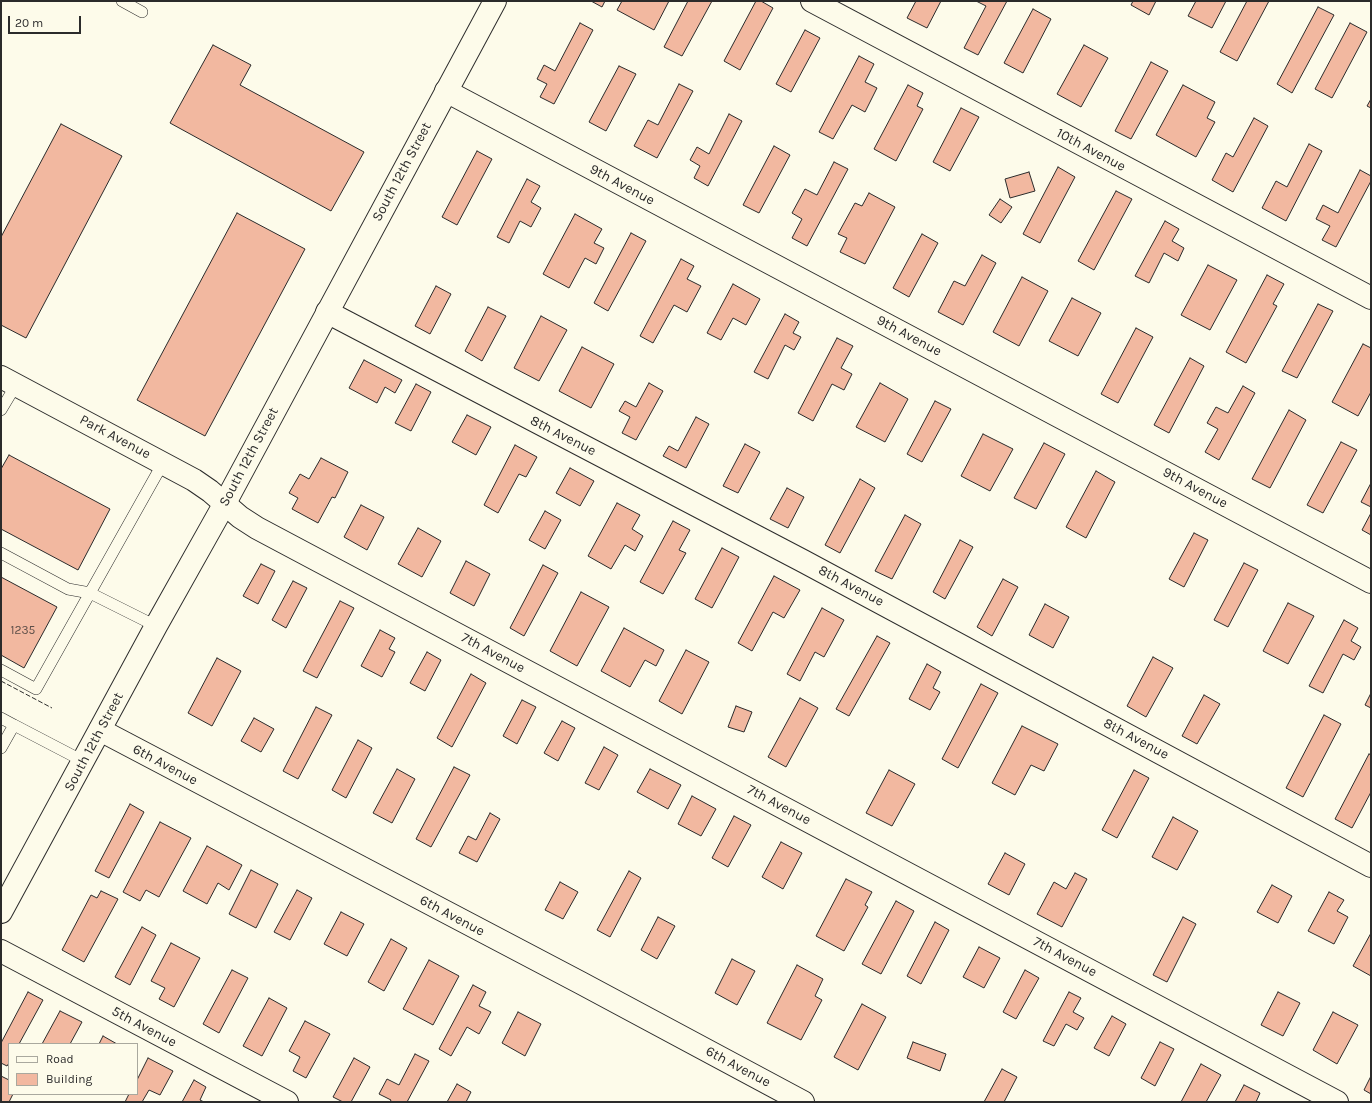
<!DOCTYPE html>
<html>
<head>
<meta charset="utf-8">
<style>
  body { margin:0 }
  #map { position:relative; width:1372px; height:1103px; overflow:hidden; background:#fdfbea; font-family:Karla,sans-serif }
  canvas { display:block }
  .frame { position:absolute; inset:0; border:2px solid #2b2b2b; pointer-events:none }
  .legend { position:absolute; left:8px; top:1043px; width:130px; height:52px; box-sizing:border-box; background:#fdfbea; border:1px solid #a9a89e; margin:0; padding:5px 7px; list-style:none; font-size:12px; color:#2b2b2b }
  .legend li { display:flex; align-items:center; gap:8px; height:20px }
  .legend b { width:20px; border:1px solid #a9a89e }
  .scale { position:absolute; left:8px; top:16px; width:73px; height:18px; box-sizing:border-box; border:2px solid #2b2b2b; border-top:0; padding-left:5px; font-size:12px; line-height:14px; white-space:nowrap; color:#2b2b2b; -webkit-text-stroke:3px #fdfbea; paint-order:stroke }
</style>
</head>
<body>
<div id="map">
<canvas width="1372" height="1103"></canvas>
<div class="frame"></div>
<ul class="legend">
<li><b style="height:5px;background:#fdfbea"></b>Road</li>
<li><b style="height:11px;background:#f2b8a0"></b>Building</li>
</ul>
<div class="scale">20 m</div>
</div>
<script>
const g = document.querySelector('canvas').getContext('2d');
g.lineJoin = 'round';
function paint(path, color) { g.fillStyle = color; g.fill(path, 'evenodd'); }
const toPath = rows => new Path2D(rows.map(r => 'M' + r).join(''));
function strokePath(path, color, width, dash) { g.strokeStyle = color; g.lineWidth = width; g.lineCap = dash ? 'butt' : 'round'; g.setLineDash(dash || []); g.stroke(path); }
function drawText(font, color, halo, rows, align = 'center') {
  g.font = font + ' Karla,sans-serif'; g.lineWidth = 3; g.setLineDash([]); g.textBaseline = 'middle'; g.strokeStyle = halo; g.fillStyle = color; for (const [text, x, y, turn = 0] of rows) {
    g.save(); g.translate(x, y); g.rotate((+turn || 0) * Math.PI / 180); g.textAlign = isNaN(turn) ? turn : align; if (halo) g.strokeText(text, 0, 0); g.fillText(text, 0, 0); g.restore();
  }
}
const building = toPath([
  [591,1,605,1,602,7,591,1],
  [622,1,669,1,654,30,617,10,622,1],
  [688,1,712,1,682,56,664,47,688,1],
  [756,1,761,1,773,8,740,70,724,61,756,1],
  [916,1,941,1,927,28,907,18,916,1],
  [976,1,1007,1,978,55,964,48,986,6,976,1],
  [1133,1,1156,1,1149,15,1131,5,1133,1],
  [1196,1,1226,1,1212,28,1188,16,1196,1],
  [1247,1,1269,1,1237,61,1220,52,1247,1],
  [1318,7,1334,15,1292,93,1277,84,1318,7],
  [1033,9,1051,19,1023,73,1004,63,1033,9],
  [580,23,593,30,554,104,540,97,547,84,537,79,544,65,555,71,580,23],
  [1350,23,1367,32,1332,98,1315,89,1350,23],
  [805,30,820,38,791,92,776,84,805,30],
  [213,45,251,65,240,85,364,152,331,211,170,123,213,45],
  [1084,45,1108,58,1081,107,1057,94,1084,45],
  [859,56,874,64,865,82,877,88,865,112,852,105,833,139,819,132,859,56],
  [1151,62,1168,71,1131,139,1115,131,1151,62],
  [619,66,636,74,606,131,589,122,619,66],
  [679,84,693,91,657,158,634,146,648,120,658,125,679,84],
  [908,85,923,93,917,106,923,109,896,161,874,149,908,85],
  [1183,85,1215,102,1207,118,1215,122,1196,157,1156,135,1183,85],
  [1371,99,1371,108,1367,106,1371,99],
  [961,108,979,117,950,171,933,162,961,108],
  [729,114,742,121,708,186,694,178,700,166,690,160,697,147,709,154,729,114],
  [1254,118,1268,126,1233,192,1212,180,1226,153,1233,157,1254,118],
  [61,124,122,156,26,338,1,325,1,237,61,124],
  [1309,144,1322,151,1286,221,1262,208,1276,181,1287,187,1309,144],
  [774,146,790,155,759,213,743,205,774,146],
  [477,151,492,159,457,225,442,217,477,151],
  [834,162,848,169,807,246,792,238,802,219,792,213,805,189,817,195,834,162],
  [1058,167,1075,177,1040,243,1023,234,1058,167],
  [1360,170,1371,176,1371,181,1336,247,1322,240,1330,226,1316,219,1323,205,1338,213,1360,170],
  [1029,172,1035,191,1010,198,1005,179,1029,172],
  [527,179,540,186,531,202,541,208,531,227,520,221,509,243,497,237,527,179],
  [1116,191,1132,199,1094,270,1078,261,1116,191],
  [869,193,895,207,865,264,840,252,847,238,838,234,855,203,862,206,869,193],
  [1000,199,1012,207,1001,223,989,215,1000,199],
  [237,213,305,249,205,436,137,400,237,213],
  [575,214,602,229,594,243,604,248,596,264,585,258,569,288,543,274,575,214],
  [1165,221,1179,229,1172,241,1184,248,1178,261,1164,253,1149,283,1135,276,1165,221],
  [631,233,646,241,608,311,594,303,631,233],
  [922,234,938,243,909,297,893,288,922,234],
  [982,255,996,263,963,325,938,312,954,281,965,286,982,255],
  [681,259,694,266,687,279,701,286,687,312,674,305,653,343,640,336,681,259],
  [1208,265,1237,280,1210,330,1181,315,1208,265],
  [1267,275,1284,284,1273,304,1277,306,1246,363,1226,352,1267,275],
  [1022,277,1048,291,1019,346,993,332,1022,277],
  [733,284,760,299,746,325,733,318,721,340,707,333,733,284],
  [436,286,451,294,430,334,415,326,436,286],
  [1072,298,1101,313,1078,356,1049,341,1072,298],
  [1318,304,1333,311,1297,378,1282,371,1318,304],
  [488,307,506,316,482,361,465,351,488,307],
  [785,314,799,322,793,333,801,337,794,350,785,345,768,379,754,372,785,314],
  [541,316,567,330,539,381,514,368,541,316],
  [1136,328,1153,337,1118,403,1101,394,1136,328],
  [837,338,853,346,841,368,852,374,844,390,832,384,813,421,798,413,837,338],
  [1363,344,1371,348,1371,392,1358,416,1332,402,1363,344],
  [582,347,614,364,591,408,559,391,582,347],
  [1190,358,1204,366,1169,433,1154,425,1190,358],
  [364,360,402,380,395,393,385,387,377,403,349,388,364,360],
  [649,383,663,391,636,440,622,433,630,417,619,411,625,401,636,407,649,383],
  [880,383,908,399,885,442,856,427,880,383],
  [416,384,431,392,411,431,395,423,416,384],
  [1243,386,1255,393,1219,460,1205,452,1218,429,1207,423,1216,407,1228,413,1243,386],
  [935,401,951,409,922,462,907,454,935,401],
  [1289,410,1306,420,1270,488,1252,479,1289,410],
  [467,415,491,427,476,455,452,442,467,415],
  [696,417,709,424,686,468,663,456,669,446,678,451,696,417],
  [983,434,1013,449,990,491,961,476,983,434],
  [1341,442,1357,450,1323,513,1307,505,1341,442],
  [1044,443,1065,454,1036,509,1014,498,1044,443],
  [745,444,760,452,738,493,723,486,745,444],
  [515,445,537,457,526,477,519,474,498,513,484,505,515,445],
  [9,455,110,509,78,570,1,529,1,469,9,455],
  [321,458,348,472,335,498,332,497,318,523,292,509,298,498,289,493,300,474,309,479,321,458],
  [570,468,594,481,580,506,556,493,570,468],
  [1096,471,1115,482,1086,538,1066,527,1096,471],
  [860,479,875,488,840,553,825,545,860,479],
  [1371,483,1371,507,1361,502,1371,483],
  [787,488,804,497,788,528,770,519,787,488],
  [617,503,640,515,632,529,643,536,635,551,625,545,611,569,588,556,617,503],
  [361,505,384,517,367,550,344,537,361,505],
  [545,511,561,520,545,549,529,540,545,511],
  [1371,513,1371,535,1362,530,1371,513],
  [905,515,921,524,892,579,875,571,905,515],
  [673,521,690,530,679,550,686,553,663,594,640,582,673,521],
  [418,528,441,541,422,577,398,564,418,528],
  [1194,533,1208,540,1184,587,1169,579,1194,533],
  [960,540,973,547,945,599,933,592,960,540],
  [722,548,739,557,712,608,695,599,722,548],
  [466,561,490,574,474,606,450,593,466,561],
  [1244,563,1258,570,1228,627,1214,620,1244,563],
  [261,564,275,571,258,604,243,596,261,564],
  [543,565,558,573,524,636,510,628,543,565],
  [774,576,800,590,784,618,773,612,752,651,738,643,774,576],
  [1,577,57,607,24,668,1,655,1,577],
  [1003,579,1018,587,992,636,977,627,1003,579],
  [293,581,307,588,286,628,272,620,293,581],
  [581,592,609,607,577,666,550,651,581,592],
  [340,601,354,608,317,678,303,671,340,601],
  [1288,603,1314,616,1288,664,1263,651,1288,603],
  [1045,604,1069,617,1053,648,1029,635,1045,604],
  [822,608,844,620,824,657,815,652,800,681,787,674,822,608],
  [1344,620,1358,628,1351,641,1361,647,1354,660,1343,654,1323,693,1309,686,1344,620],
  [624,628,664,650,656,666,645,660,630,687,601,671,624,628],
  [380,630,395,638,389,649,395,652,382,677,361,666,380,630],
  [877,636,890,643,849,716,836,709,877,636],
  [686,650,709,662,682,714,659,701,686,650],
  [427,652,441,660,425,691,410,683,427,652],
  [1153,657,1173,668,1146,717,1127,706,1153,657],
  [217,658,241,671,212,726,188,713,217,658],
  [927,664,941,672,933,688,940,692,930,710,909,699,927,664],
  [471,674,486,683,452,747,437,738,471,674],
  [981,684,998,693,958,768,942,759,981,684],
  [1371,693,1371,708,1365,705,1371,693],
  [1204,695,1220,704,1197,744,1182,736,1204,695],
  [800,698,818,708,786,767,768,757,800,698],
  [522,700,536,707,517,744,503,736,522,700],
  [736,706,752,712,744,732,728,727,736,706],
  [316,707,332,715,298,779,283,771,316,707],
  [1324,715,1341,724,1303,797,1286,788,1324,715],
  [254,718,274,729,261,752,241,741,254,718],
  [562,721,575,728,558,761,544,753,562,721],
  [1022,726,1058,744,1044,771,1031,765,1015,795,992,783,1022,726],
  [358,740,372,748,346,798,332,790,358,740],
  [604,747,618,755,599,790,585,783,604,747],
  [1369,754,1371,755,1371,792,1352,828,1335,819,1369,754],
  [454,767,470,775,431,847,416,839,454,767],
  [397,769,415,779,392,823,373,813,397,769],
  [650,769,681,785,668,809,637,792,650,769],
  [889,770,915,784,892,826,866,813,889,770],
  [1134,770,1149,778,1117,838,1102,830,1134,770],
  [692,796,716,809,701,836,678,824,692,796],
  [130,804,144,812,109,878,95,871,130,804],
  [490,813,500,819,477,862,459,853,468,836,476,840,490,813],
  [734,816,751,825,728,867,712,858,734,816],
  [1173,817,1198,831,1177,870,1152,857,1173,817],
  [160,822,191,838,159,897,146,890,140,901,123,892,160,822],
  [781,842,802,853,783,889,762,877,781,842],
  [207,846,242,865,229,890,218,883,207,904,183,891,207,846],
  [1005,853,1025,864,1009,895,988,884,1005,853],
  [251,870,278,884,256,928,229,914,251,870],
  [629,871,641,878,610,937,597,930,629,871],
  [1075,873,1087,879,1062,927,1037,914,1054,882,1066,889,1075,873],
  [846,879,872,892,865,905,868,907,844,951,816,936,846,879],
  [560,882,578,892,563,919,545,910,560,882],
  [1272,885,1292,896,1278,923,1257,912,1272,885],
  [297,890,312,898,290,940,274,932,297,890],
  [101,891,118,899,84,962,62,950,91,895,97,898,101,891],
  [1329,892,1344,900,1337,911,1348,917,1334,944,1308,931,1329,892],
  [896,901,914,911,881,974,862,964,896,901],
  [341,912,364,924,347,956,324,944,341,912],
  [658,917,675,926,657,959,641,950,658,917],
  [1183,917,1196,924,1167,982,1153,975,1183,917],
  [935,922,949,930,921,984,907,976,935,922],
  [142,927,156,935,130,985,115,977,142,927],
  [1371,933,1371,976,1353,966,1371,933],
  [391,939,407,948,384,991,368,982,391,939],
  [171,943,200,958,174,1007,159,999,165,988,151,981,171,943],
  [979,947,1000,958,984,988,963,977,979,947],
  [732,959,755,971,737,1005,715,993,732,959],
  [429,960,459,976,433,1025,403,1009,429,960],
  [797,965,823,979,815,996,822,1000,801,1040,767,1023,797,965],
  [232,970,248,978,219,1033,203,1024,232,970],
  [1025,970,1039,978,1016,1019,1003,1012,1025,970],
  [473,985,486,992,479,1006,491,1012,479,1034,467,1027,451,1056,439,1049,473,985],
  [28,992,43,1000,19,1044,9,1044,9,1063,7,1066,1,1063,1,1043,28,992],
  [1069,992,1081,998,1073,1012,1084,1018,1077,1030,1066,1024,1054,1046,1043,1041,1069,992],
  [1278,992,1300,1003,1283,1036,1261,1025,1278,992],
  [269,998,287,1008,262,1056,243,1046,269,998],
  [862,1004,886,1017,858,1070,834,1057,862,1004],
  [60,1011,82,1022,70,1044,42,1044,60,1011],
  [518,1012,541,1024,525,1056,502,1043,518,1012],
  [1333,1012,1358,1025,1337,1064,1313,1050,1333,1012],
  [1112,1016,1126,1024,1109,1056,1094,1048,1112,1016],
  [305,1021,330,1034,306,1078,293,1071,300,1057,289,1051,305,1021],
  [103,1036,117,1044,99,1044,103,1036],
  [913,1042,946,1054,940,1071,907,1058,913,1042],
  [1160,1042,1174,1049,1155,1086,1141,1078,1160,1042],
  [415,1054,429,1061,407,1102,390,1102,391,1100,379,1094,387,1079,399,1085,415,1054],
  [148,1058,173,1071,160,1095,149,1090,142,1102,125,1102,129,1094,137,1094,137,1080,148,1058],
  [354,1058,370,1067,351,1102,343,1102,333,1097,354,1058],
  [1201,1064,1221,1075,1206,1102,1181,1102,1201,1064],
  [1002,1069,1017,1077,1004,1102,984,1102,1002,1069],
  [1,1076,9,1080,9,1094,13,1094,9,1102,1,1102,1,1076],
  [1371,1076,1371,1094,1364,1090,1371,1076],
  [194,1080,206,1087,200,1100,204,1102,182,1102,194,1080],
  [457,1084,471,1092,466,1102,447,1102,457,1084],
  [1244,1085,1260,1093,1256,1102,1235,1102,1244,1085]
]);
const lane = toPath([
  [122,1,142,12],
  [1,410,16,385],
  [1,553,68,589,90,593,156,626],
  [1,670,36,689,163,463],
  [1,718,14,725,1,748],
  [14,725,83,761]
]);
const street = toPath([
  [812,1,1371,298],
  [446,91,1371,582],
  [327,312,803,561,1371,866],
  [1,377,194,480,210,491,240,517,257,528,1337,1102],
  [100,730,581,983,803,1102],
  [1,951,287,1102]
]);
const secondary = toPath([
  [1,912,156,626,225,503,495,1]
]);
const fence = toPath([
  [1,681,52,708]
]);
const numberNames = [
  ["1235",23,631]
];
const streetNames = [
  ["10th Avenue",1091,150,28],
  ["South 12th Street",402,172,-62],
  ["9th Avenue",622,185,28],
  ["9th Avenue",909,336,28],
  ["8th Avenue",563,436,27],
  ["Park Avenue",115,437,28],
  ["South 12th Street",249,457,-62],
  ["9th Avenue",1195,488,28],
  ["8th Avenue",851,586,28],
  ["7th Avenue",493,653,28],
  ["8th Avenue",1136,739,28],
  ["South 12th Street",94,742,-62],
  ["6th Avenue",165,765,28],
  ["7th Avenue",779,805,28],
  ["6th Avenue",452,916,28],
  ["7th Avenue",1065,957,28],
  ["5th Avenue",144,1027,28],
  ["6th Avenue",738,1067,28]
];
paint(building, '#f2b8a0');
strokePath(building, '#2b2b2b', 1);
strokePath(lane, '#2b2b2b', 12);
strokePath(street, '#2b2b2b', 24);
strokePath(secondary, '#2b2b2b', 24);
strokePath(lane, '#fdfbea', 11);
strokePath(street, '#fdfbea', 22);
strokePath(secondary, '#fdfbea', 22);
strokePath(fence, '#2b2b2b', 1, [5, 2]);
drawText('12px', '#5d4e48', null, numberNames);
drawText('14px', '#2b2b2b', '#fdfbea', streetNames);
</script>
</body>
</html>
